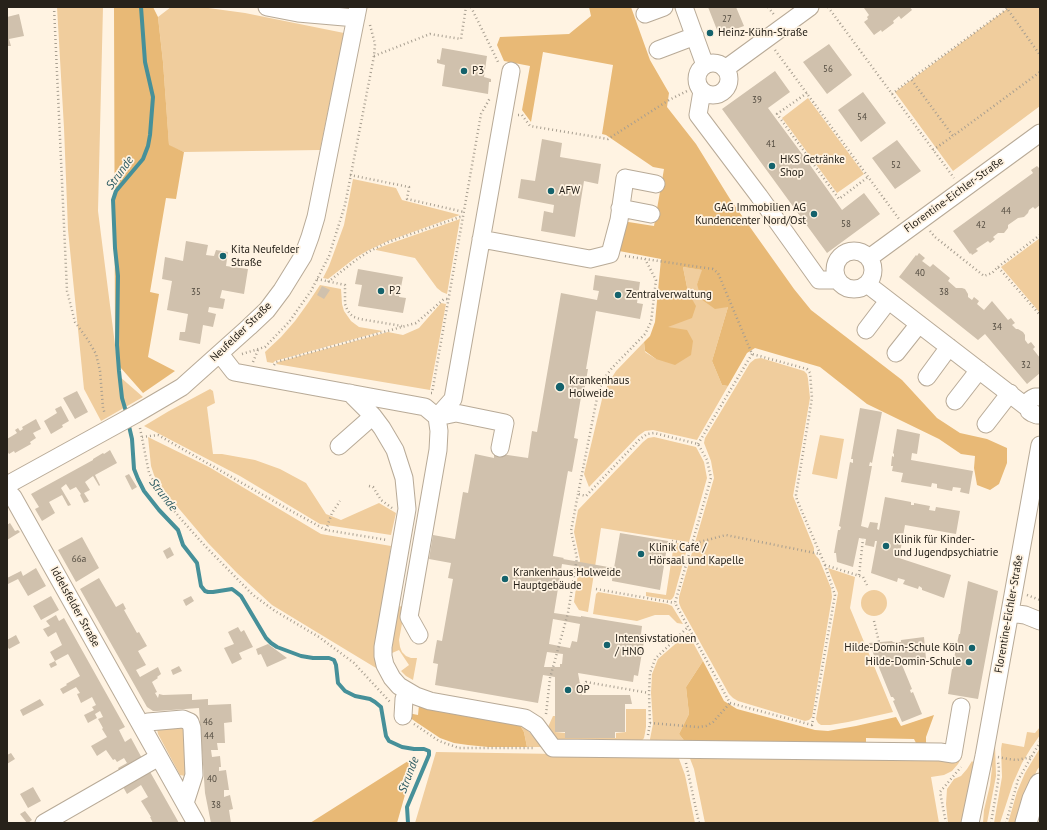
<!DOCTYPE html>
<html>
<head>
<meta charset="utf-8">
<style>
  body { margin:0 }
  #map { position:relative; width:1047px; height:830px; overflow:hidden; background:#fff3e2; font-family:"PT Sans",sans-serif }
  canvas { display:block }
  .frame { position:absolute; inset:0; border:8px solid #27221a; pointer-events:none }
</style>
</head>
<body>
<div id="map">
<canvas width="1047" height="830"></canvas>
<div class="frame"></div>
</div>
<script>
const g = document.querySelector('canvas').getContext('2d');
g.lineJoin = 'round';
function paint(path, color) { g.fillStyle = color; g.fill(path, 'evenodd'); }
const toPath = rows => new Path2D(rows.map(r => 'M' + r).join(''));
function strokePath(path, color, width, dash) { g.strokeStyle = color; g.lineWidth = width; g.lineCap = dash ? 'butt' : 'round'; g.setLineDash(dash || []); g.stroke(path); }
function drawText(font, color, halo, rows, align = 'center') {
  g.font = font + ' "PT Sans",sans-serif'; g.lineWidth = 3.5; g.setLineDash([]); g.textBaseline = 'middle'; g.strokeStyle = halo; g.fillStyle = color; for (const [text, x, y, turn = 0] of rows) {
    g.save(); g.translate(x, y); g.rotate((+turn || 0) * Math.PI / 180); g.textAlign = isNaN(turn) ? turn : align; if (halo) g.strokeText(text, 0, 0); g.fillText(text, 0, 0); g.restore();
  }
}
const green = toPath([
  [57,7,103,7,98,211,119,376,143,397,101,421,84,389,68,230,64,128],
  [171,7,201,7,245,13,344,33,320,150,184,152,169,146,163,62,158,17],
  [1006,7,1040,7,1040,106,953,171,895,92,1007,9],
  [808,98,864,174,837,193,782,118],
  [353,179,396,188,402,200,460,215,388,241,367,251,355,258,328,279,323,278,329,266,344,225],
  [460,219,447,294,442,292,437,288,415,258,376,250,376,249,389,244],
  [1040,238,1040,313,1001,267],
  [683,267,703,270,697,284,728,307,712,361,722,385,728,386,697,440,653,430,645,431,638,436,589,487,584,474,603,395,609,382,616,371,644,342,645,352,656,359,667,327,695,306,688,292],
  [320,285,341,289,342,304,344,311,351,321,359,327,383,331,275,361,273,363,267,362,265,352,281,337,295,321,308,303],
  [441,303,446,304,430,390,276,364,278,362,388,332,403,335,419,328],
  [761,358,804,371,807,374,808,379,810,398,793,496,814,548,814,552,816,556,819,559,831,588,832,597,812,717,809,720,805,721,738,701,733,698,729,694,681,608,679,603,679,597,714,478,711,461,704,443,705,438,750,363,755,359],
  [210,389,213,391,215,403,207,407,213,454,222,454,255,460,280,469,306,483,326,514,341,520,379,503,396,513,391,535,320,524,240,476,144,426,169,411],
  [820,435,844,439,837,479,812,474],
  [148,437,209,467,321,534,391,546,377,635,376,668,272,605,237,573,208,543,159,485,154,475,151,466],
  [654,437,696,447,704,462,707,478,689,542,601,528,588,612,579,610,574,602,580,560,574,532,578,510,643,442,648,438],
  [676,543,688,545,674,596,672,599,670,600,646,596,646,592,666,595,674,544],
  [828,568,855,577,850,608,893,712,848,722,830,725,821,725,818,723,816,719,838,593],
  '861 603a13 13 0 1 1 26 0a13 13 0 1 1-26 0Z',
  [598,592,667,604,672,606,683,624,677,623,669,615,655,615,637,621,593,614,596,594],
  [398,606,405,607,399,640,400,647,402,652,406,656,411,658,417,658,413,680,406,676,401,671,409,665,399,650,392,653,392,649],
  [688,633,703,661,686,687,689,714,679,734,689,747,651,745,650,739,653,724,651,693,652,674,658,659],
  [626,709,646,709,646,727,645,733,644,738,639,744,558,742,548,727,553,716,555,716,555,732,565,733,565,738,616,738,616,733,626,732],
  [518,722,524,726,542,747,527,747,524,732],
  [186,726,189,773,185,776,180,775,158,734,157,729],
  [1040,727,1040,735,1031,748,1022,763,1013,783,1000,823,994,823,1002,777,1001,749,1002,743,1024,747,1027,732,1035,733],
  [991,743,995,744,996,776,987,823,983,823,984,810,990,785,992,768,990,756],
  [1040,748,1040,766,1037,770,1027,793,1019,823,1008,823,1017,792,1025,773],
  [436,752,678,756,685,775,695,823,415,823],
  [689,756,962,757,958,764,952,771,944,775,931,777,939,823,705,823,694,769],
  [972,761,973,762,975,765,965,823,948,823,946,804,947,789,954,779,961,776,967,769]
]);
const forest = toPath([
  [114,7,153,7,158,17,163,62,169,145,184,152,176,199,166,198,150,292,159,294,148,357,175,371,143,393,120,367,115,341],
  [589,7,631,7,650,60,669,93,667,107,696,144,730,199,767,251,794,289,811,310,902,380,937,418,960,433,987,439,1007,448,1007,463,999,484,990,490,977,485,974,468,975,456,961,454,939,439,867,404,820,367,755,348,747,353,728,386,722,385,712,361,728,307,715,309,701,299,697,284,702,270,683,267,688,292,696,306,692,318,668,327,687,330,693,341,691,355,675,365,656,359,645,351,644,342,650,336,655,322,661,259,614,250,622,221,654,226,664,169,653,167,606,135,602,134,613,65,543,52,531,122,522,110,530,66,504,61,497,45,500,37,569,34,591,16],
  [703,661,724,701,737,709,815,730,828,731,856,726,896,717,901,726,934,715,926,737,926,742,928,747,918,747,914,739,866,738,866,747,689,747,679,734,689,714,686,687],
  [419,705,518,722,524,732,527,747,488,747,468,745,454,743,440,738,416,722,409,717,408,713,418,715],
  [416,756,397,823,310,823]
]);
const stream = toPath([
  [127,415,122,398,119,371,117,345,118,276,115,248,113,200,116,191,143,159,148,146,150,135,153,97,145,62,141,7],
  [128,422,132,439,134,469,138,479,144,491,159,510,178,530,183,545,197,563,201,586,205,591,208,592,213,592,232,589,236,592,241,596,266,638,271,643,277,647,301,656,313,658,329,658,334,660,336,665,338,683,345,691,355,696,370,699,375,702,381,707,386,736,389,741,402,747,414,749,424,749,429,751,429,755,407,807,408,823]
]);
const building = toPath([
  [708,7,736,7,744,26,719,35],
  [866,7,910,7,912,10,901,19,899,16,893,21,894,23,882,32,881,30,874,35,864,22,868,19,867,17,869,15,864,8],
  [19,14,24,36,9,39,11,46,7,46,7,17],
  [829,44,852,75,827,94,803,62],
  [442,48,487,56,484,77,491,79,491,82,489,82,488,94,442,86,445,65,437,63,437,59,440,60],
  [775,71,790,92,768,108,805,158,842,210,864,193,880,214,827,253,722,109],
  [863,92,886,123,861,142,838,110],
  [542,139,562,143,560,157,601,164,598,184,584,181,575,237,541,231,544,211,553,213,554,205,518,198,521,179,535,181],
  [897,140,921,171,895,189,872,158],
  [1037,166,1039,168,1040,167,1040,205,1035,209,1033,207,1029,210,1028,213,1024,217,1018,218,1008,225,1008,228,1004,233,998,233,993,237,995,239,990,243,988,241,976,249,978,251,972,255,971,253,970,254,953,231,1033,173,1031,170],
  [186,241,208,245,206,255,214,256,216,250,228,252,226,266,248,269,244,294,222,290,220,298,225,299,223,309,209,307,208,312,216,314,213,327,203,325,200,344,179,340,180,332,185,332,188,314,167,310,172,281,162,279,165,257,183,261],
  [919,253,925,258,922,261,930,267,933,264,950,278,948,281,956,288,962,288,965,289,968,294,968,297,972,300,974,297,979,301,977,304,984,310,992,301,1008,320,1011,318,1015,323,1012,325,1016,329,1018,329,1023,332,1025,335,1025,340,1028,344,1031,342,1035,347,1033,349,1040,358,1040,373,1027,384,985,334,978,340,899,277,916,255,917,256],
  [358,269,403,277,399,297,406,298,403,313,358,306,362,285,355,284],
  [595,275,640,282,637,303,643,304,640,319,596,311,586,369,588,369,583,398,581,397,574,438,578,439,572,472,568,471,553,556,564,558,563,559,614,568,620,533,668,541,660,590,612,581,613,572,562,564,554,613,581,617,581,616,642,626,641,634,645,635,638,676,634,675,633,682,578,673,582,695,630,695,632,704,625,704,625,732,615,732,615,738,565,738,565,732,555,732,555,677,543,675,538,703,435,685,438,664,433,663,435,651,437,640,442,641,453,579,448,578,451,563,429,559,433,535,455,539,463,492,468,493,475,454,494,458,494,453,528,458,532,431,537,432,561,293,597,300,599,291,593,290],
  [553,619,580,624,577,642,572,641,570,648,549,644],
  [547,652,563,654,562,664,560,664,560,667,544,667],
  [322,286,330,290,324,299,317,295],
  [77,391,88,412,75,419,63,398],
  [61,406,69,421,62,425,63,427,51,434,44,421,57,413,55,409],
  [860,408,882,412,872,463,870,462,869,466,872,466,861,526,868,528,870,522,878,523,877,529,879,530,885,497,911,502,911,505,914,505,914,503,930,506,929,510,935,511,936,507,960,511,956,534,905,525,899,558,951,575,944,598,922,590,922,588,919,586,918,589,903,584,905,580,898,578,897,582,871,573,877,541,875,541,874,547,865,545,866,539,859,538,853,567,837,562,836,553,834,553,838,530,840,530,841,527,839,526,850,462,853,463,853,459,851,459],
  [36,419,41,429,33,433,36,438,30,442,31,444,15,453,14,451,9,454,7,451,7,439,17,433,15,430,18,428,20,431,23,429,22,427],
  [897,429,920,434,917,454,912,453,911,460,973,471,969,494,960,492,961,488,953,487,952,491,937,488,937,484,932,483,931,487,901,482,903,473,892,471,893,466,891,466,892,456,894,457,894,454,893,453],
  [110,450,117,463,95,475,100,485,99,486,93,476,85,482,90,490,84,493,89,501,84,503,80,495,81,494,76,487,70,490,66,484,61,488,71,505,68,506,62,495,49,502,55,513,42,521,35,509,39,507,31,494,93,460,93,459,103,453,104,454],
  [129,474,137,487,132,490,125,476],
  [10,523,15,531,18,530,20,532,7,540,7,525],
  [82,537,99,568,76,582,58,550],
  [170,547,174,555,167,559,163,551],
  [36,568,46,586,28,596,18,579,8,584,7,582,7,578,21,571,23,576],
  [99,578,116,607,123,603,126,609,124,610,137,633,139,632,147,646,138,651,146,665,136,670,140,677,158,667,161,674,157,677,158,678,152,682,157,692,155,693,158,698,159,694,163,695,192,694,192,700,208,699,208,705,231,704,232,722,224,723,225,743,217,743,218,750,211,750,212,757,220,756,221,767,219,767,219,771,226,770,229,790,224,790,224,797,230,795,233,809,229,810,231,823,211,823,205,793,199,708,157,711,153,711,147,707,80,589],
  [968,581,998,591,978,699,948,694,952,669,953,669,954,663,953,663,959,634,960,634,962,619,964,606],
  [51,596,59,610,41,620,33,606],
  [191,596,194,601,186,606,183,600],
  [56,615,59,621,64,618,125,727,119,730,125,742,131,738,144,762,122,775,118,768,127,763,124,758,117,762,115,759,113,760,106,750,97,756,91,746,107,737,102,729,103,728,98,719,103,717,100,711,95,714,97,718,88,723,84,715,94,710,92,707,96,705,92,697,81,703,77,694,80,693,76,687,63,694,60,689,67,685,66,684,80,676,68,654,55,661,50,652,62,645,56,632,48,637,43,629,50,626,46,621],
  [238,627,241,632,244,630,253,647,239,653,242,659,232,664,224,648,234,644,228,632],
  [16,635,20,643,9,649,7,646,7,640],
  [924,637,926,659,903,662,903,658,900,660,912,689,910,690,911,693,913,692,922,714,902,722,893,701,895,700,893,697,891,697,869,643,892,641,893,642,901,642,901,640],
  [268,644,287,658,267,667,261,654,258,655,256,649],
  [55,661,57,665,51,668,49,664],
  [179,666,182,671,173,675,171,670],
  [40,699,44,705,23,716,20,710],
  [11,753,15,759,7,764,7,755],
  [149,770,179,823,153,823,150,817,151,817,141,801,148,797,141,785,127,794,122,785],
  [33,787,41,801,28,808,20,794],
  [25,811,32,820,28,823,27,823,20,814]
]);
const path = toPath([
  [54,7,67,291,75,322,88,340,96,354,100,371,103,408,105,414],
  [471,7,499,64],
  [768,7,775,16],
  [828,7,954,178],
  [1006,7,1040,55],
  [1007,9,911,79,953,136,1040,72],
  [775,50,899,219],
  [374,56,430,34,461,39,466,7],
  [807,93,777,114,839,199,868,177],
  [892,94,911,79],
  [518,115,522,115,530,126,608,139,669,100,687,91],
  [933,150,953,136],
  [350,175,409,187,407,199,464,212],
  [930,231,935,237,984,276,992,273,998,267,1040,315],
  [625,256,645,259,713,269,718,273,752,354,807,369,810,373,812,398,796,495,797,500,825,565,835,595,812,725,730,703,675,603,711,478,707,460,698,444,654,433,647,434,640,439,586,496,578,494,598,393,603,380,612,368,645,334,651,322,656,280,645,259],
  [998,267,1040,235],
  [317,279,345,285,345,304,347,309,350,314,354,317,360,319,402,326],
  [328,282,356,260,368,252,388,242,460,217,463,217],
  [242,354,265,347,289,322,311,291,329,256,345,205,374,56,375,44,370,25],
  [253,362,258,350],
  [274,365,276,362,416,323,444,299,448,299],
  [431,393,432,393,481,114,490,98],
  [140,428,149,473,160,493,180,518,206,547,253,595,275,611,319,637,354,663,390,702],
  [142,437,158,435,284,507,326,530,387,540],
  [698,444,752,354],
  [369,486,373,487,381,500,392,508],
  [326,530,332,513,340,501],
  [672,541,692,544,726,535,820,554],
  [825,565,863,577,867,585],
  [859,575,863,539],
  [596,589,675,603],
  [1027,595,1040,600],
  [874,621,879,642],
  [580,685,586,684,586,682,649,693],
  [546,714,550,678,568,613,577,558,571,531,578,494],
  [650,723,698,727,706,726,713,722,730,703],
  [414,724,439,741,459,748,534,748],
  [648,735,650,723,649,693,650,673,655,659,688,627],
  [998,757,1008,759,1017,760,1031,757],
  [686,763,699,823],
  [946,823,940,792,961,767],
  [991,823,998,782,999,768,998,762],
  [1006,823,1018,780,1040,742]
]);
const minor = toPath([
  [267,7,298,13,356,18],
  [684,7,705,65],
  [645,14,664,7],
  [658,50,695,36],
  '697 79a16 16 0 1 1 32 0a16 16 0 1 1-32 0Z',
  [725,69,810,7],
  [702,91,698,115,759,196,819,280,837,280],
  [620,208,651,214],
  [481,239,590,259,610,254,619,220,625,178,656,184],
  '835 270a19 19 0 1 1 38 0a19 19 0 1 1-38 0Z',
  [869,258,1040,133],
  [867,284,1028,408],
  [866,330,888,301],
  [896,353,919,324],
  [220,354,234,372,425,407,437,417,439,431,438,450,409,617,419,635],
  [927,377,949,347],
  [350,393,373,416,382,428,395,450,404,478,407,509,383,647,383,656,385,665,392,678,399,686,416,696,430,701,525,718,536,725,553,748,940,752,953,754,961,707],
  [1040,397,1035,397,1033,398,1030,400,1028,405,1029,411,1032,413,1037,415,1040,415],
  [955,401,979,370],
  [437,417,453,399,511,71],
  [437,417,456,413,505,423,500,448],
  [986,424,1010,393],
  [339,446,373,416],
  [7,485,136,414,182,387,249,327,267,310,282,290,303,256,310,237,316,217,358,7],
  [7,491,13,497,196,823],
  [1010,613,1025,615,1040,621],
  [403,716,404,699,407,691],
  [141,725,148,722,183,719,190,722,192,728,194,775,185,803],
  [44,823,159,757],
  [970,823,984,756,1040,445]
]);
const major = toPath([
  [1026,823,1033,799,1040,784]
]);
const markers = [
  [710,33,4,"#14626c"],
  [464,71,4,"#14626c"],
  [772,166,4,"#14626c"],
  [551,191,4,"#14626c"],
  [814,214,4,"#14626c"],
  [223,256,4,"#14626c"],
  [381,291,4,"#14626c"],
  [618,295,4,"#14626c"],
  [560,387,5,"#14626c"],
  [886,546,4,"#14626c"],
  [641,554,4,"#14626c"],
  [505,579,4,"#14626c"],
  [607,645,4,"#14626c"],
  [972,648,4,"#14626c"],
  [969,662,4,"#14626c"],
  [568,690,4,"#14626c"]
];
const numberNames = [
  ["27",727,19],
  ["56",828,69],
  ["39",757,100],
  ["54",862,117],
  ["41",771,144],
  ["52",896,165],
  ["44",1006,211],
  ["58",846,224],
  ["42",981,225],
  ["40",920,273],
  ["35",196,292],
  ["38",944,292],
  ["34",997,327],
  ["32",1026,365],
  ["66a",79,559],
  ["46",208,722],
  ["44",209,736],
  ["40",212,779],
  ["38",216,805]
];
const poiNames = [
  ["Heinz-Kühn-Straße",718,33],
  ["P3",472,71],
  ["HKS Getränke",780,160],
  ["Shop",780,173],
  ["AFW",559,191],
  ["GAG Immobilien AG",806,208,"right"],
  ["Kundencenter Nord/Ost",806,221,"right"],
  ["Kita Neufelder",231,250],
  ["Straße",231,263],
  ["P2",389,291],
  ["Zentralverwaltung",626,295],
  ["Krankenhaus",569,381],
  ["Holweide",569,394],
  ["Klinik für Kinder-",894,540],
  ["und Jugendpsychiatrie",894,553],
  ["Klinik Café /",649,548],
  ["Hörsaal und Kapelle",649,561],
  ["Krankenhaus Holweide",513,573],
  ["Hauptgebäude",513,586],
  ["Intensivstationen",615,639],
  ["/ HNO",615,652],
  ["Hilde-Domin-Schule Köln",964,648,"right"],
  ["Hilde-Domin-Schule",961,662,"right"],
  ["OP",576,690]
];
const streetNames = [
  ["Florentine-Eichler-Straße",954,195,-36],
  ["Neufelder Straße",241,332,-44],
  ["Iddelsfelder Straße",75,607,61],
  ["Florentine-Eichler-Straße",1009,614,-80]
];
const waterNames = [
  ["Strunde",120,173,-54],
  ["Strunde",163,495,52],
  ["Strunde",409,775,-69]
];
paint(green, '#f0cd9d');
paint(forest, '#e8b976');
strokePath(stream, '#469099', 4);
paint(building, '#d0c1ad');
strokePath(minor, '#b8aa97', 19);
strokePath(major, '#b8aa97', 23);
strokePath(path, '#a79e90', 2.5, [1, 3]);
strokePath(minor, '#fff', 17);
strokePath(major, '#fff', 21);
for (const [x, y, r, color] of markers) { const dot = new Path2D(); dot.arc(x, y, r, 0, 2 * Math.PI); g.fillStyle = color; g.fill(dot); strokePath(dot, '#fff3e2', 1.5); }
drawText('9px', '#514a3f', null, numberNames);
drawText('11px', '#27221a', '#fff3e2', poiNames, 'left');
drawText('11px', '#27221a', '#fff3e2', streetNames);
drawText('italic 12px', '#2c5b62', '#fff3e2', waterNames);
</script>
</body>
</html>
